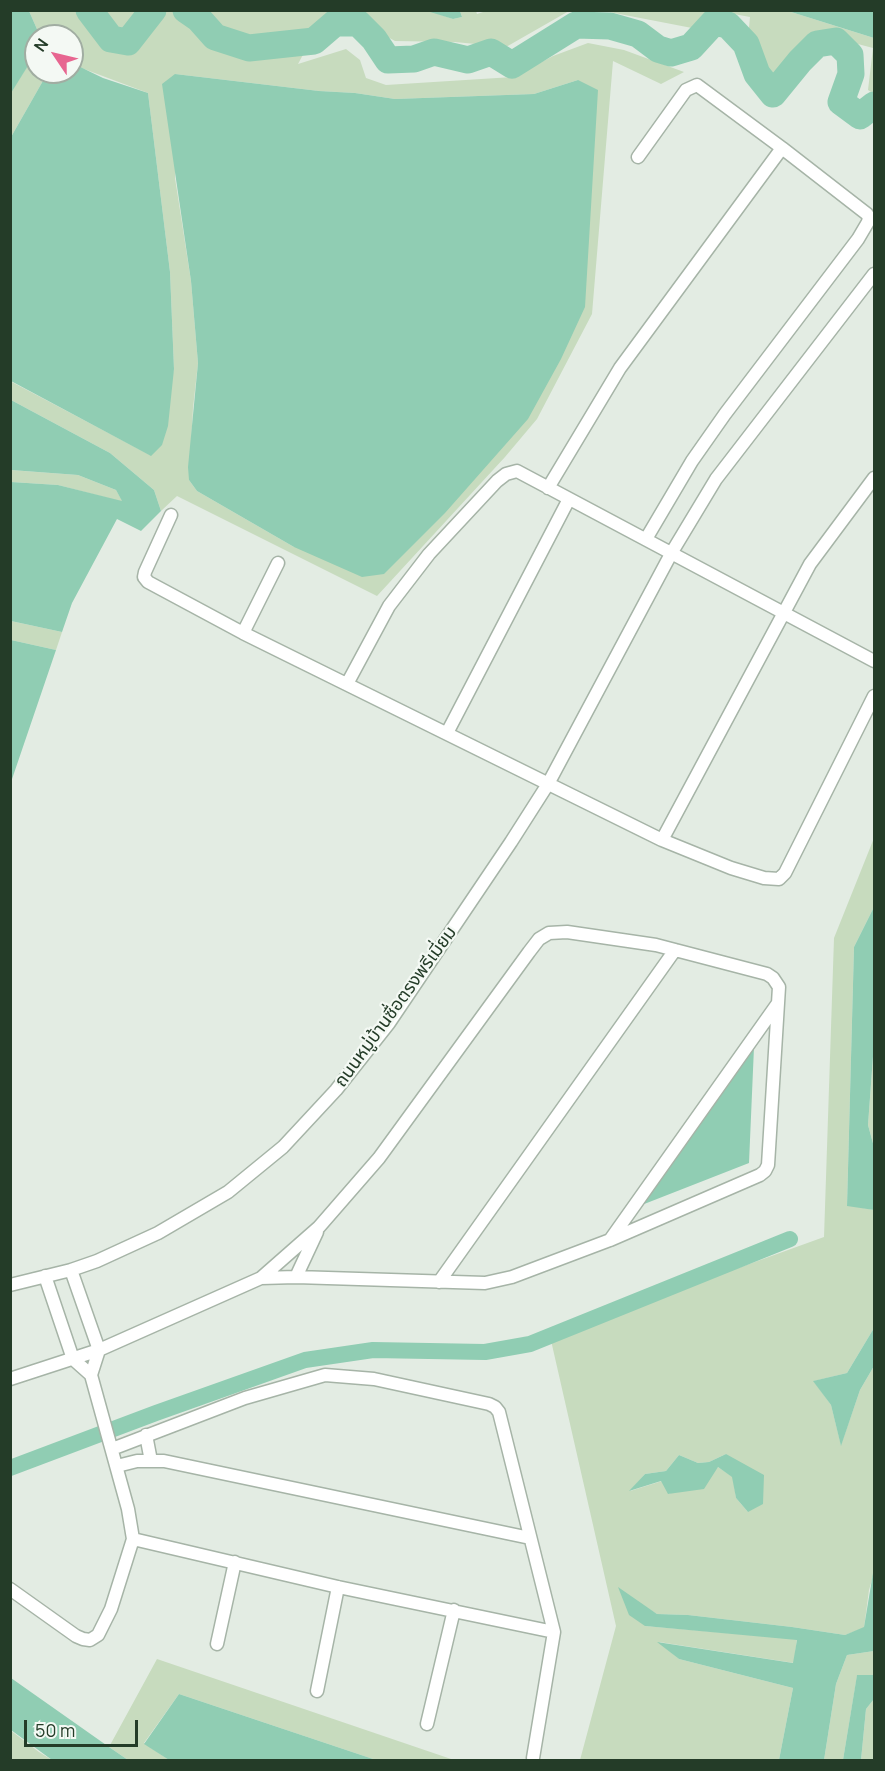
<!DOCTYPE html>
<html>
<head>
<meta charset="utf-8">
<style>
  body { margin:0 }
  #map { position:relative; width:885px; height:1771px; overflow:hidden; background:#e3ece3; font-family:Manrope,sans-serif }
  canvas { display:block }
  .frame { position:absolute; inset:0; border:12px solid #243c28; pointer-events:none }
  .north { position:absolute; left:24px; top:24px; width:60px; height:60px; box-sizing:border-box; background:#f4f9f4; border:2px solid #a1ada2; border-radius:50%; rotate:305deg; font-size:16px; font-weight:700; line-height:24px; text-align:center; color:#243c28 }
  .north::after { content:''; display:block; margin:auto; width:21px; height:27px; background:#e76690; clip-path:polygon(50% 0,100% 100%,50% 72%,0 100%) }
  .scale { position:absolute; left:24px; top:1720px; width:114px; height:27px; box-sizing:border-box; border:3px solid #243c28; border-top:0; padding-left:8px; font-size:18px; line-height:21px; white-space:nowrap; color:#243c28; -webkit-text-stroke:4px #f4f9f4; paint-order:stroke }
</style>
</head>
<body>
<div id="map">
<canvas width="885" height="1771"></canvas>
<div class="frame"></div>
<div class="north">N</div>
<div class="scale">50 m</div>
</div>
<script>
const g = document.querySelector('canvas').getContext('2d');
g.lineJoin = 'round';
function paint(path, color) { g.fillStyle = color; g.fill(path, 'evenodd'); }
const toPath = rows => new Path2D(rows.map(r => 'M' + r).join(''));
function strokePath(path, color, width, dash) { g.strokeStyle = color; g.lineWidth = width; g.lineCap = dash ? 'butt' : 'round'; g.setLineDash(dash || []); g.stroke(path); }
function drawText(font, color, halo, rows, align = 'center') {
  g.font = font + ' Manrope,"Noto Sans Thai",sans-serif'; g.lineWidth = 4.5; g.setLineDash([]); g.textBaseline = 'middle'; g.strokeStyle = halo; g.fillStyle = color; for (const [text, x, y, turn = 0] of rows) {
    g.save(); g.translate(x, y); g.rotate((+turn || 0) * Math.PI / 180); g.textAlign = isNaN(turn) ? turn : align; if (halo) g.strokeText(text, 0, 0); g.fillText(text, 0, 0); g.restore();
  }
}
const green = toPath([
  [427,10,453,19,462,17,460,11,476,11,477,14,489,10,569,11,506,47,455,42,395,41,344,13,320,23,298,64,346,49,360,60,366,78,386,85,513,77,553,56,588,43,624,50,684,72,661,84,613,61,592,314,537,419,505,457,377,596,177,496,161,511,154,490,110,453,11,400,10,381,150,455,174,369,170,272,148,93,76,66,72,63,72,36,40,36,29,11],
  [175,74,319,91,355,93,395,99,534,94,578,80,294,547,197,491,189,480,193,408,198,363,191,281,175,178],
  [604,11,718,10,718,11,692,28],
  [718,11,788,11,874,38,874,94,868,90,873,48,820,34,795,84,745,70,750,17],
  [36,53,36,72,48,72,11,137,10,93],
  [10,470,78,475,116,490,123,502,58,485,11,482],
  [11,621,62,632,56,650,11,640],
  [874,838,874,907,854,947,847,1205,874,1210,874,1328,847,1373,814,1381,831,1405,841,1445,860,1390,874,1366,874,1573,869,1590,864,1628,845,1635,792,1627,688,1615,657,1614,644,1606,645,1626,797,1639,794,1663,659,1642,679,1659,793,1688,779,1760,580,1760,616,1626,550,1336,824,1237,834,938],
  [726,1454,748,1512,736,1498,733,1477,718,1467,669,1494,662,1481,630,1491,645,1474,666,1471,679,1455,698,1463,709,1462],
  [874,1043,874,1147,868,1125],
  [874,1651,874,1675,857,1676,843,1760,824,1760,836,1684,847,1655],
  [157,1659,454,1760,376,1760,179,1694,144,1743,169,1760,128,1760,109,1747],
  [874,1699,874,1760,861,1760,866,1709],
  [10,1730,39,1752,52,1760,11,1760]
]);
const water = toPath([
  [11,10,29,11,40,36,36,36,36,53,11,93],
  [427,11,460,11,462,17,453,19],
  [788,11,874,11,874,38],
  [72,63,103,78,148,93,170,272,174,369,168,426,162,445,151,456,11,381,11,137,48,72,72,72],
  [175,74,319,91,355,93,395,99,534,94,578,80,598,90,585,307,561,359,528,419,445,513,384,574,362,577,294,547,197,491,189,480,188,467,198,363,191,281,162,84],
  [11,400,110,453,154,490,161,511,141,531,117,519,72,603,62,632,11,621,11,482,58,485,122,501,116,490,78,475,11,470],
  [11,640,56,650,11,782,10,640],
  [874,907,874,1043,868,1125,874,1147,874,1210,847,1206,854,947],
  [754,1047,749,1163,634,1208],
  [874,1328,874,1366,860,1390,841,1446,831,1405,813,1381,847,1373],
  [726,1454,764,1475,763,1504,748,1512,736,1498,732,1477,718,1467,704,1489,668,1494,661,1481,629,1491,645,1474,666,1471,679,1455,698,1463,709,1462],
  [873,1573,874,1651,847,1655,836,1684,824,1760,779,1760,793,1688,679,1659,657,1642,793,1663,797,1640,645,1626,629,1615,618,1587,657,1614,688,1615,792,1627,845,1635,864,1627],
  [857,1675,874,1675,874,1699,866,1709,861,1760,843,1760],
  [11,1678,109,1747,128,1760,52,1760,11,1730],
  [179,1694,376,1760,169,1760,144,1744]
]);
const canal = toPath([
  [10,1468,156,1413,305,1360,373,1350,485,1352,530,1344,790,1239]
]);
const river = toPath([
  [89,10,111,39,128,42,153,10],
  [186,10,199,19,215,37,249,48,314,41,335,23,358,23,374,39,388,60,414,59,434,52,468,60,491,52,512,65,576,25,610,26,638,34,658,49,671,53,691,47,714,22,728,25,746,44,757,74,773,94,800,61,817,44,836,41,850,55,851,74,841,102,860,116,874,105]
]);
const minor = toPath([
  [638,157,686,90,697,85,782,148,867,214,869,217,868,222,858,239,725,414,692,461,646,539],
  [548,488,620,368,782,148],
  [171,515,145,572,144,577,148,582,243,633,662,840,731,868,764,878,779,879,785,873,874,696],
  [243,633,278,563],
  [347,684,389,606,429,554,497,481,506,474,517,471,874,661],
  [447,733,569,499],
  [662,840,810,564,874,478],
  [610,1240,778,1003],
  [45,1276,73,1359,91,1375,99,1350,71,1270],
  [296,1277,317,1232],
  [439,1282,675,950],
  [10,1285,71,1270,97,1261,158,1233,228,1192,283,1147,336,1090,389,1023,511,842,548,784,672,552,716,479,874,274],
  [10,1379,99,1350,261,1278,319,1227,379,1158,529,952,539,939,549,933,567,932,656,945,767,974,773,978,779,987,768,1165,765,1171,760,1175,610,1240,512,1277,485,1283,296,1277,261,1278],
  [146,1435,151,1461],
  [112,1449,245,1398,325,1375,374,1379,489,1404,495,1407,499,1412,554,1632,533,1758],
  [117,1466,137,1461,164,1461,530,1538],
  [133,1539,338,1587,554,1632],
  [10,1589,76,1636,83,1639,90,1640,98,1635,111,1609,133,1539,128,1509,91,1375],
  [217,1644,235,1562],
  [317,1691,338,1587],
  [427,1724,454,1610]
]);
const streetNames = [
  ["ถนนหมู่บ้านซื่อตรงพรีเมี่ยม",396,1007,-54]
];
paint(green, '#c7dbbe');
paint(water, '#90cdb3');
strokePath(canal, '#90cdb3', 16);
strokePath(river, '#90cdb3', 27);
strokePath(minor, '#a6b4a7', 15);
strokePath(minor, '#fff', 12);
drawText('18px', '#243c28', '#f4f9f4', streetNames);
</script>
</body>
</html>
